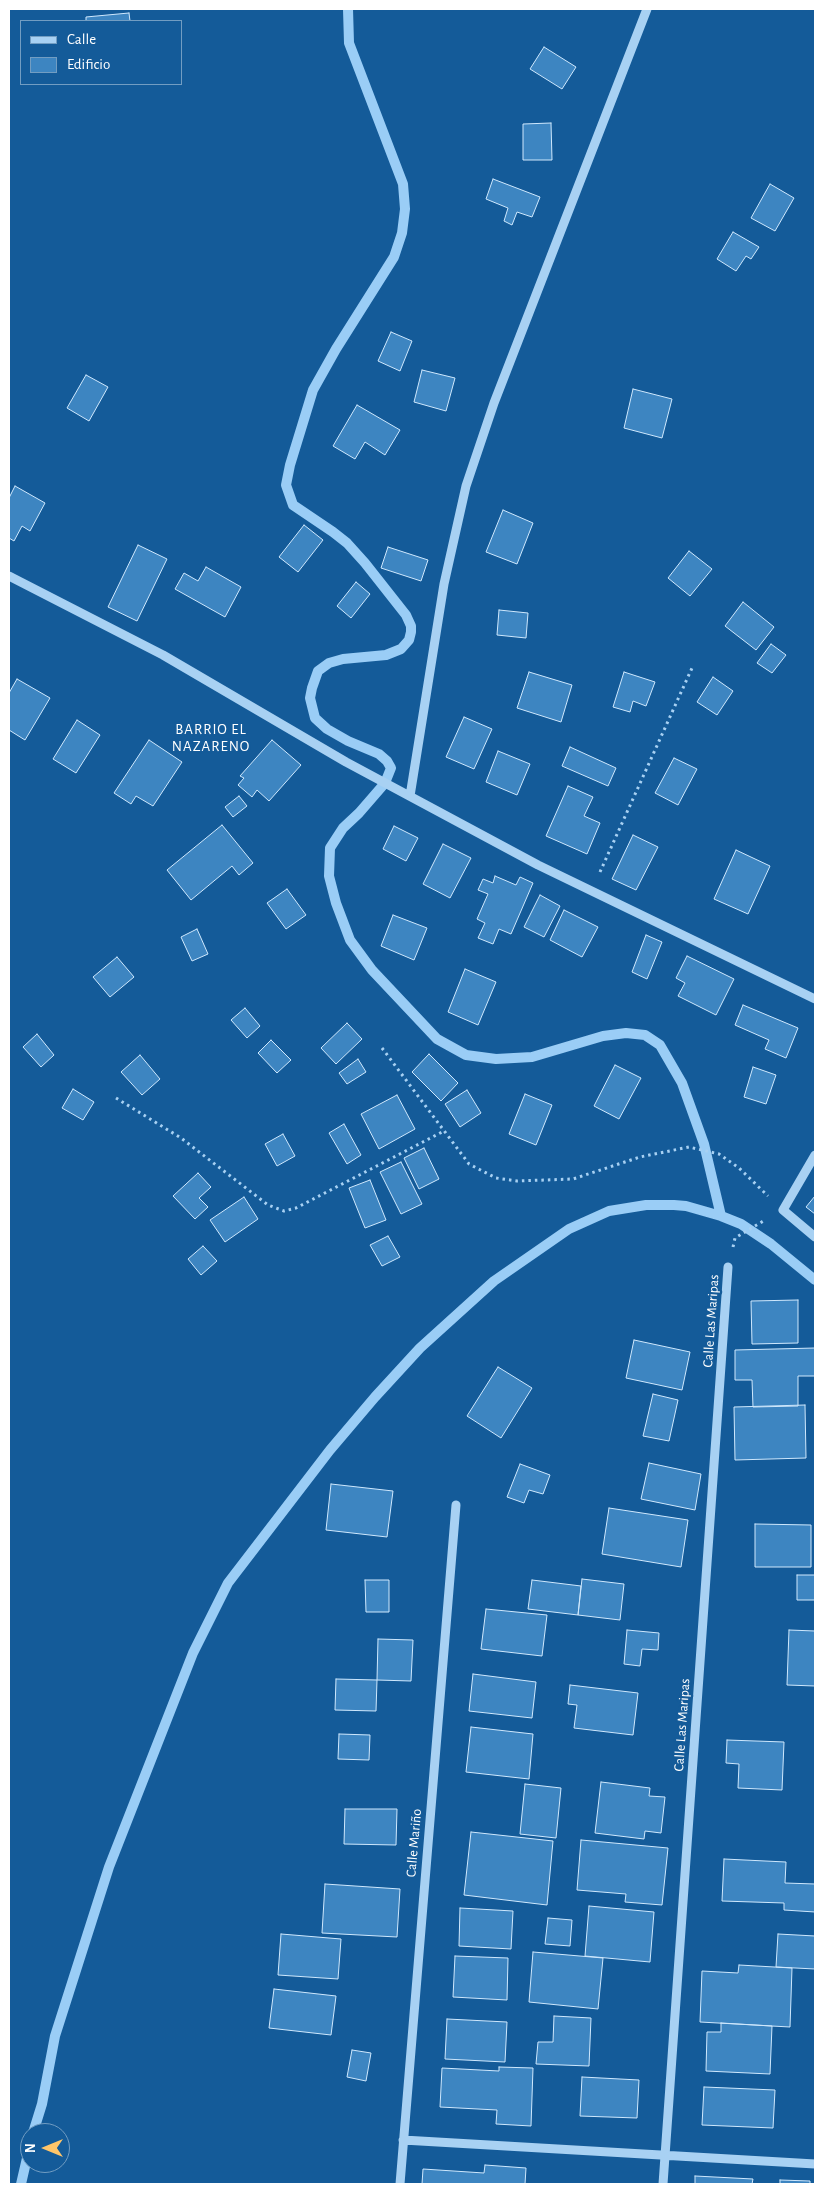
<!DOCTYPE html>
<html>
<head>
<meta charset="utf-8">
<style>
  body { margin:0 }
  #map { position:relative; width:824px; height:2193px; overflow:hidden; background:#145b99; font-family:"Alegreya Sans",sans-serif }
  canvas { display:block }
  .frame { position:absolute; inset:0; border:10px solid #fff; pointer-events:none }
  .legend { position:absolute; left:20px; top:20px; width:162px; height:65px; box-sizing:border-box; background:#145b99; border:1px solid #729dc2; margin:0; padding:6px 9px; list-style:none; font-size:15px; color:#fff }
  .legend li { display:flex; align-items:center; gap:10px; height:25px }
  .legend b { width:25px; border:1px solid #729dc2 }
  .north { position:absolute; left:20px; top:2123px; width:50px; height:50px; box-sizing:border-box; background:#145b99; border:1px solid #729dc2; border-radius:50%; rotate:270deg; font-size:14px; font-weight:700; line-height:20px; text-align:center; color:#fff }
  .north::after { content:''; display:block; margin:auto; width:18px; height:22px; background:#ffc569; clip-path:polygon(50% 0,100% 100%,50% 72%,0 100%) }
</style>
</head>
<body>
<div id="map">
<canvas width="824" height="2193"></canvas>
<div class="frame"></div>
<ul class="legend">
<li><b style="height:6px;background:#a8d1f3"></b>Calle</li>
<li><b style="height:14px;background:#3d85c1"></b>Edificio</li>
</ul>
<div class="north">N</div>
</div>
<script>
const g = document.querySelector('canvas').getContext('2d');
g.lineJoin = 'round';
const toPath = rows => new Path2D(rows.map(r => 'M' + r).join(''));
function strokePath(path, color, width, dash) { g.strokeStyle = color; g.lineWidth = width; g.lineCap = dash ? 'butt' : 'round'; g.setLineDash(dash || []); g.stroke(path); }
function paint(path, color) { g.fillStyle = color; g.fill(path, 'evenodd'); }
function drawText(font, color, halo, rows, align = 'center') {
  g.font = font + ' "Alegreya Sans",sans-serif'; g.lineWidth = 4.5; g.setLineDash([]); g.textBaseline = 'middle'; g.strokeStyle = halo; g.fillStyle = color; for (const [text, x, y, turn = 0] of rows) {
    g.save(); g.translate(x, y); g.rotate((+turn || 0) * Math.PI / 180); g.textAlign = isNaN(turn) ? turn : align; if (halo) g.strokeText(text, 0, 0); g.fillText(text, 0, 0); g.restore();
  }
}
const stream = toPath([
  [348,9,349,43,403,184,405,209,402,233,394,257,336,349,313,390,290,465,286,485,293,505,333,532,347,543,365,563,406,615,411,626,411,632,409,640,401,649,386,655,343,659,329,663,318,671,312,688,310,698,315,718,327,729,348,741,379,754,387,761,391,768,385,783,359,813,343,828,330,848,329,876,336,903,350,940,372,970,437,1039,466,1055,496,1059,532,1057,603,1036,626,1033,645,1035,660,1045,682,1083,704,1144,721,1216],
  [33,2133,42,2104,55,2036,109,1867,193,1653,228,1583,330,1450,375,1397,420,1348,494,1281,569,1229,609,1211,646,1205,674,1205,686,1206,721,1216,741,1224,771,1244,815,1280],
  [21,2184,30,2145]
]);
const building = toPath([
  [129,13,130,21,86,21,86,17,129,13],
  [544,47,576,67,562,89,530,69,544,47],
  [551,123,552,160,523,160,523,124,551,123],
  [493,179,540,197,532,217,517,212,512,225,504,221,508,208,486,199,493,179],
  [770,184,794,198,775,231,751,218,770,184],
  [733,232,759,247,751,259,746,256,736,271,717,259,733,232],
  [391,332,412,341,400,371,378,361,391,332],
  [422,370,455,378,446,411,414,402,422,370],
  [86,375,108,387,89,421,67,408,86,375],
  [633,389,672,399,662,438,624,428,633,389],
  [357,405,400,430,385,455,365,442,355,459,333,446,357,405],
  [15,486,45,503,30,531,22,526,14,541,9,538,9,498,15,486],
  [503,510,533,523,517,564,486,552,503,510],
  [304,525,323,540,298,572,279,557,304,525],
  [138,545,167,559,137,621,108,607,138,545],
  [388,547,428,560,421,581,381,568,388,547],
  [689,551,712,569,690,596,668,578,689,551],
  [206,567,241,587,225,617,175,589,184,573,198,581,206,567],
  [356,582,370,594,351,618,337,606,356,582],
  [743,602,774,627,756,650,725,626,743,602],
  [499,610,528,613,526,638,497,635,499,610],
  [771,644,786,655,772,673,757,663,771,644],
  [529,672,572,685,561,722,517,708,529,672],
  [624,672,655,682,646,706,633,701,630,712,613,707,624,672],
  [713,677,733,691,717,715,697,702,713,677],
  [17,679,50,698,25,740,9,730,9,693,17,679],
  [464,717,492,729,474,769,446,757,464,717],
  [77,720,100,735,76,773,53,759,77,720],
  [149,740,182,762,153,806,136,796,131,804,114,793,149,740],
  [272,740,301,765,269,801,257,790,252,797,238,785,244,778,240,776,272,740],
  [570,747,616,768,608,786,562,766,570,747],
  [498,751,530,764,517,795,486,782,498,751],
  [674,758,697,769,678,805,655,793,674,758],
  [568,786,593,797,584,816,600,823,587,854,546,836,568,786],
  [239,796,247,806,233,817,225,807,239,796],
  [222,825,253,863,239,875,232,866,191,900,167,870,222,825],
  [394,826,418,838,406,861,383,849,394,826],
  [633,835,658,847,636,890,612,879,633,835],
  [443,844,471,858,450,898,423,884,443,844],
  [736,850,770,866,748,914,714,899,736,850],
  [495,876,516,885,520,877,533,883,511,934,499,929,493,944,478,938,485,923,477,919,488,894,478,890,483,879,493,883,495,876],
  [287,889,306,915,286,929,267,903,287,889],
  [540,895,560,906,544,937,524,927,540,895],
  [564,910,598,927,582,957,550,940,564,910],
  [393,915,427,928,414,960,381,946,393,915],
  [197,929,208,954,192,961,181,937,197,929],
  [646,935,662,942,647,979,632,972,646,935],
  [687,956,734,979,716,1015,678,996,685,983,676,978,687,956],
  [117,957,134,977,110,997,93,977,117,957],
  [465,969,496,982,478,1025,448,1012,465,969],
  [743,1005,798,1028,786,1058,765,1049,769,1040,735,1025,743,1005],
  [245,1008,260,1026,247,1038,231,1020,245,1008],
  [347,1023,362,1039,336,1064,321,1048,347,1023],
  [37,1034,54,1055,41,1067,23,1047,37,1034],
  [271,1040,291,1060,277,1073,258,1053,271,1040],
  [429,1054,458,1083,441,1101,412,1072,429,1054],
  [140,1055,160,1079,142,1095,121,1072,140,1055],
  [358,1059,366,1072,347,1084,339,1073,358,1059],
  [615,1065,641,1078,619,1119,594,1106,615,1065],
  [753,1067,776,1075,766,1104,744,1097,753,1067],
  [73,1089,94,1102,83,1120,62,1108,73,1089],
  [467,1090,481,1113,460,1127,445,1104,467,1090],
  [525,1094,552,1105,536,1145,509,1134,525,1094],
  [397,1095,415,1129,379,1149,361,1114,397,1095],
  [344,1124,361,1155,347,1164,329,1133,344,1124],
  [283,1134,295,1156,277,1166,265,1144,283,1134],
  [424,1148,439,1179,419,1189,404,1158,424,1148],
  [401,1162,422,1204,401,1214,380,1172,401,1162],
  [198,1173,211,1187,199,1198,208,1207,195,1219,173,1196,198,1173],
  [370,1180,386,1220,365,1228,349,1188,370,1180],
  [815,1196,815,1214,806,1207,815,1196],
  [244,1197,258,1219,225,1242,210,1220,244,1197],
  [388,1236,400,1257,382,1266,370,1245,388,1236],
  [203,1246,217,1261,201,1275,188,1259,203,1246],
  [798,1300,798,1343,752,1344,751,1301,798,1300],
  [634,1340,690,1352,682,1390,626,1378,634,1340],
  [815,1348,815,1376,798,1376,798,1406,753,1407,752,1380,735,1380,735,1350,815,1348],
  [498,1367,532,1388,501,1438,467,1416,498,1367],
  [653,1394,678,1400,669,1441,643,1436,653,1394],
  [805,1405,806,1458,735,1460,734,1407,805,1405],
  [649,1463,701,1474,695,1510,641,1499,649,1463],
  [520,1464,550,1475,543,1494,529,1490,524,1503,507,1497,520,1464],
  [331,1484,393,1491,387,1537,326,1530,331,1484],
  [609,1508,688,1520,681,1567,602,1554,609,1508],
  [755,1524,811,1525,811,1567,755,1567,755,1524],
  [797,1575,815,1575,815,1600,797,1600,797,1575],
  [582,1579,624,1584,620,1620,578,1615,582,1579],
  [365,1580,389,1580,389,1612,366,1612,365,1580],
  [532,1580,581,1586,578,1615,528,1609,532,1580],
  [486,1609,547,1615,542,1656,481,1649,486,1609],
  [627,1630,659,1633,658,1650,642,1649,640,1666,624,1664,627,1630],
  [789,1630,815,1631,815,1686,787,1685,789,1630],
  [378,1639,413,1640,411,1681,377,1680,378,1639],
  [473,1674,536,1682,532,1718,469,1711,473,1674],
  [336,1679,377,1680,376,1711,335,1710,336,1679],
  [570,1685,638,1693,633,1735,574,1728,577,1705,568,1704,570,1685],
  [471,1727,533,1734,529,1779,466,1772,471,1727],
  [339,1734,370,1735,369,1760,338,1759,339,1734],
  [727,1740,784,1742,782,1790,738,1788,739,1764,726,1763,727,1740],
  [601,1782,650,1788,649,1796,665,1797,661,1833,645,1831,644,1839,595,1833,601,1782],
  [525,1784,561,1788,556,1838,520,1834,525,1784],
  [345,1809,397,1809,396,1845,344,1844,345,1809],
  [471,1832,553,1841,547,1905,464,1895,471,1832],
  [581,1840,668,1848,662,1905,625,1902,626,1894,577,1890,581,1840],
  [724,1859,786,1862,785,1883,815,1884,815,1912,784,1910,784,1903,722,1901,724,1859],
  [325,1884,400,1889,397,1937,322,1933,325,1884],
  [589,1906,654,1912,650,1962,585,1956,589,1906],
  [460,1908,513,1911,511,1949,459,1946,460,1908],
  [548,1918,572,1920,570,1946,545,1944,548,1918],
  [281,1934,341,1939,338,1979,278,1975,281,1934],
  [778,1934,815,1936,815,1969,776,1967,778,1934],
  [533,1952,603,1958,598,2009,529,2002,533,1952],
  [455,1956,508,1958,507,2000,453,1997,455,1956],
  [739,1965,792,1968,790,2027,700,2022,702,1971,738,1973,739,1965],
  [274,1989,336,1996,331,2035,269,2028,274,1989],
  [554,2016,591,2018,589,2066,536,2064,538,2042,553,2042,554,2016],
  [447,2019,507,2022,505,2062,445,2059,447,2019],
  [721,2023,772,2026,770,2074,706,2071,707,2032,721,2032,721,2023],
  [352,2050,371,2053,366,2081,347,2077,352,2050],
  [499,2067,533,2068,531,2126,496,2124,497,2110,440,2107,442,2068,499,2071,499,2067],
  [582,2077,639,2080,637,2118,580,2116,582,2077],
  [704,2087,775,2090,773,2128,702,2125,704,2087],
  [485,2165,526,2168,525,2184,422,2184,423,2169,484,2173,485,2165],
  [695,2176,753,2179,752,2184,695,2184,695,2176],
  [780,2180,810,2181,810,2184,780,2184,780,2180]
]);
const path = toPath([
  [600,872,692,668],
  [382,1048,469,1164,496,1178,517,1181,573,1179,640,1157,689,1147,719,1154,739,1168,768,1196],
  [116,1098,181,1138,268,1205,284,1211,296,1208,444,1131],
  [733,1247,735,1238,765,1220]
]);
const minor = toPath([
  [9,576,163,655,346,762,538,865,815,999],
  [410,796,444,584,466,486,494,403,647,9],
  [815,1155,783,1210,815,1237],
  [403,2140,815,2164],
  [400,2184,456,1505],
  [663,2184,728,1267]
]);
const streetNames = [
  ["Calle Las Maripas",711,1321,-86],
  ["Calle Las Maripas",682,1725,-86],
  ["Calle Mariño",414,1843,-85]
];
const neighbourhoodNames = [
  ["BARRIO EL",211,729],
  ["NAZARENO",211,746]
];
strokePath(stream, '#9acdf6', 10);
paint(building, '#3d85c1');
strokePath(building, '#cfe8fd', 1);
strokePath(path, '#a8d1f3', 3, [2.5, 4]);
strokePath(minor, '#a8d1f3', 9);
drawText('14px', '#fff', '#145b99', streetNames);
g.letterSpacing = '1px';
drawText('15px', '#fff', '#145b99', neighbourhoodNames);
g.letterSpacing = '0px';
</script>
</body>
</html>
